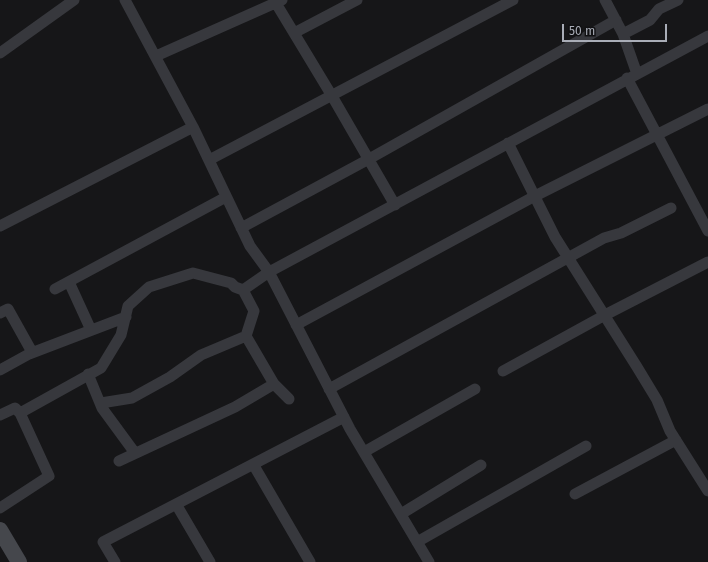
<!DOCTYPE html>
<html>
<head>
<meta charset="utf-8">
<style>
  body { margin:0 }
  #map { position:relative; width:708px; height:562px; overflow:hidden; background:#161618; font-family:"Fira Sans",sans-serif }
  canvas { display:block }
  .scale { position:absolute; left:562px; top:24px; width:105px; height:18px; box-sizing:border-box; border:2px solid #a9adb7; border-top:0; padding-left:5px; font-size:12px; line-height:14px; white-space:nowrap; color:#a9adb7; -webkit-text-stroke:3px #111113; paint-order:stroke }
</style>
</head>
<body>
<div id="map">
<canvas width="708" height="562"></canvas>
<div class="scale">50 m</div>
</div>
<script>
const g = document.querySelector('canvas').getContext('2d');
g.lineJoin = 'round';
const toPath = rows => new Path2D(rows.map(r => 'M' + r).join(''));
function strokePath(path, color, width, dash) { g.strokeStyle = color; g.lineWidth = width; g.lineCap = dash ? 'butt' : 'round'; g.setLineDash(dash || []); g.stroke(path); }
const street = toPath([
  [125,0,193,127,250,246,269,272,350,429,429,562],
  [274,0,332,96,395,205],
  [605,0,623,34,637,74],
  [294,33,357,0],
  [623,34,650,20,659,9,678,0],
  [0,53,74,0],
  [156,56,282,0],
  [627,78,708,231],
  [508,143,555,237,637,367,657,400,670,431,708,491],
  [209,160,513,0],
  [0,226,193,127],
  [241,228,369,159,616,20],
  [69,282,91,330],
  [55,289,226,197],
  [0,313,8,309,32,352],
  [296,325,535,196,708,109],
  [246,336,274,384,289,399],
  [0,370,29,354,126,317],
  [503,371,605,315,708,262],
  [88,374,102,408,135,453],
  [329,389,604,238,621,233,671,208],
  [101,403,132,398,170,377,201,355,246,336,254,311,243,290],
  [0,415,15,408,20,413,101,368,121,335,128,306,149,287,193,273,231,283,235,287,243,290,269,272,708,36],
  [364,452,475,389],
  [119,461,235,407,274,384],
  [253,464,310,562],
  [575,494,676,440],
  [176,504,210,562],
  [0,508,49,476,20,413],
  [401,514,481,465],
  [417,542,586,446],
  [115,562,103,542,344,417]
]);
const secondary = toPath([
  [0,530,19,562]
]);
strokePath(street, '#37383d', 11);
strokePath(secondary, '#45474c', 16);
</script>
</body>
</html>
